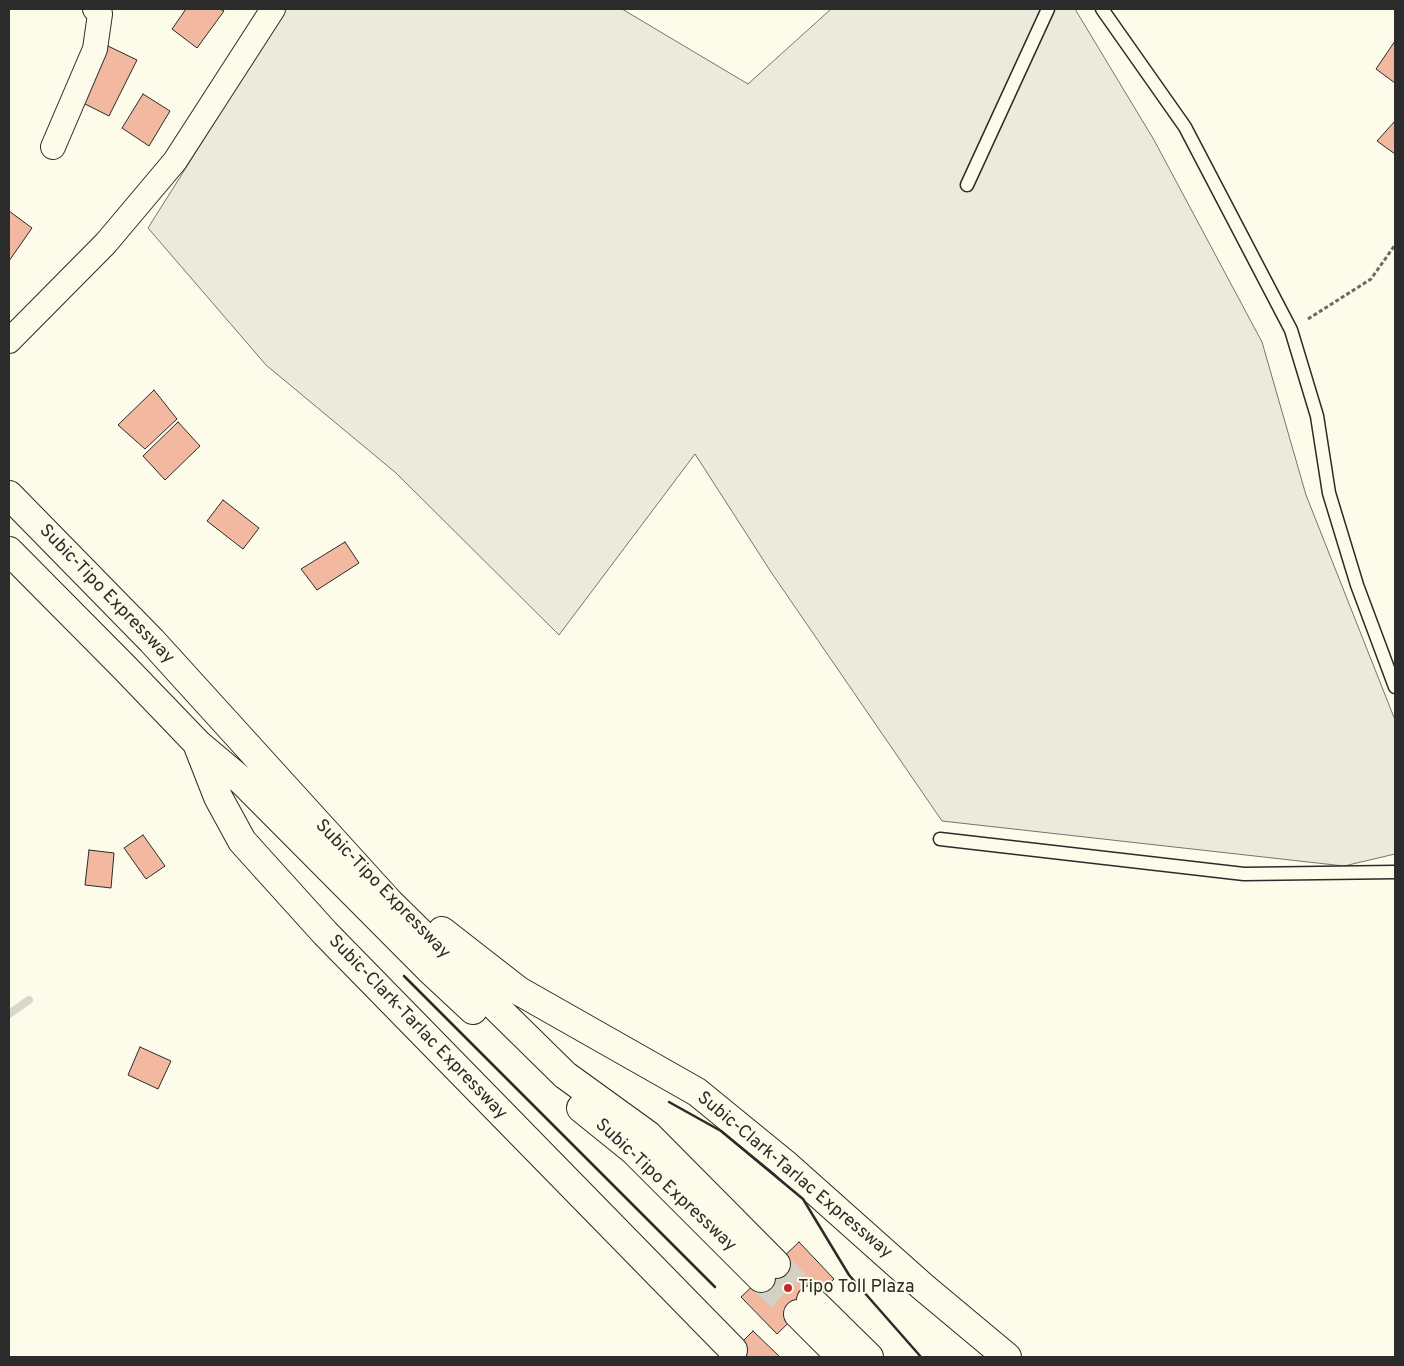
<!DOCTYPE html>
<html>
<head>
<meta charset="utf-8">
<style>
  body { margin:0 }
  #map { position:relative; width:1404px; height:1366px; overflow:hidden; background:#fdfbea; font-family:Overpass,sans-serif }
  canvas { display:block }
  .frame { position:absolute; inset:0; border:10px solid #2b2b2b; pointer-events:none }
</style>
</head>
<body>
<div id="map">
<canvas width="1404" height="1366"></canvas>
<div class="frame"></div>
</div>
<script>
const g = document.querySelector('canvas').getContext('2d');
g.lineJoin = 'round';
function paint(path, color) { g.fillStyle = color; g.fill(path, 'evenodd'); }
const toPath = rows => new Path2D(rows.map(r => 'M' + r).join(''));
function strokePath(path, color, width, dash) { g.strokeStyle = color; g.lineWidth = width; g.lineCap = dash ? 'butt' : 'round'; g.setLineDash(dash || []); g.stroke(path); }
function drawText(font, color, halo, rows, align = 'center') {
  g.font = font + ' Overpass,sans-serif'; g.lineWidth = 4; g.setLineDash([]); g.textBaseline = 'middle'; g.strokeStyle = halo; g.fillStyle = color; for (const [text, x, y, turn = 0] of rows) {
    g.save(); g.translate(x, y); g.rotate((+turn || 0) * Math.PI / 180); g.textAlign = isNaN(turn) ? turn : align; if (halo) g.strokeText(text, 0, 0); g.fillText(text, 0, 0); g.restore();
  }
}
const green = toPath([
  [286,9,622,9,748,84,831,9,1075,9,1154,140,1262,342,1306,495,1395,720,1395,854,1344,866,942,821,771,572,695,454,559,635,396,473,266,365,148,228,286,9]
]);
const stream = toPath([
  [9,1014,29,1000]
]);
const building = toPath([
  [186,9,220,9,224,11,197,48,172,29,186,9],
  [1395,41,1395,83,1376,69,1395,41],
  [108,46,137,60,109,116,81,102,108,46],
  [143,94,170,111,149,146,122,128,143,94],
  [1395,121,1395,154,1377,141,1395,121],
  [9,211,32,228,9,261,9,211],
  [154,390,177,419,145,449,118,425,154,390],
  [178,422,200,446,165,480,143,456,178,422],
  [223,500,259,528,243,549,207,521,223,500],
  [345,542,359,563,317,590,301,569,345,542],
  [143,835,165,866,146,879,124,848,143,835],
  [89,850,114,853,111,888,85,885,89,850],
  [140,1047,171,1061,158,1089,128,1075,140,1047],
  [799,1242,834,1279,777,1334,741,1297,799,1242],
  [753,1331,780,1357,727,1357,753,1331]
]);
const highwayTunnel = toPath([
  [776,1264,811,1300],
  [761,1278,798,1314]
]);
const path = toPath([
  [1308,319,1371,279,1395,245]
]);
const lane = toPath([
  [1102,9,1185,127,1291,330,1317,416,1329,493,1357,585,1395,687],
  [967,185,1048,9],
  [940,839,1244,874,1395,872]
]);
const street = toPath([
  [53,147,95,49,100,14,95,9],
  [9,341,106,243,175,161,273,9]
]);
const highway = toPath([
  [9,495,152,641,390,903,565,1075,648,1135,776,1264],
  [9,551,124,667,198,744,242,781,429,969,473,1010],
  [198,746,218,797,242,841,325,933,733,1350],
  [442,931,519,991,697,1092,784,1163,922,1286,1007,1357],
  [581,1108,633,1150,761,1278],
  [811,1300,869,1357],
  [798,1314,841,1357]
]);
const wall = toPath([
  [404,976,715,1287],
  [669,1102,721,1131,803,1199,849,1275,921,1357]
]);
const markers = [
  [788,1288,5,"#c62828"]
];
const streetNames = [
  ["Subic-Tipo Expressway",106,595,46],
  ["Subic-Tipo Expressway",382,890,46],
  ["Subic-Clark-Tarlac Expressway",417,1028,46],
  ["Subic-Clark-Tarlac Expressway",794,1176,40],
  ["Subic-Tipo Expressway",665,1186,43]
];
const poiNames = [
  ["Tipo Toll Plaza",798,1288]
];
paint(green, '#ecebdb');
strokePath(green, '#74746e', 1);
strokePath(stream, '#d8d7c9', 8);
paint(building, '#f2b8a0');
strokePath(building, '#2b2b2b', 1);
strokePath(highwayTunnel, '#d3d1c4', 28, [28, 14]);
strokePath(lane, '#2b2b2b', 15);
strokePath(street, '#2b2b2b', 26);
strokePath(highway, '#2b2b2b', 30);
strokePath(path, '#6a6964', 3, [4, 2.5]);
strokePath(lane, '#fdfbea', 12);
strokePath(street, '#fdfbea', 24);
strokePath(highway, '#fdfbea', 28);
strokePath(wall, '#2b2b2b', 2.5);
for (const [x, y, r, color] of markers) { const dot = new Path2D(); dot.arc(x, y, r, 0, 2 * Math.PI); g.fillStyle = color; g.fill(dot); strokePath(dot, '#fdfbea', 2); }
drawText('18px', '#2b2b2b', '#fdfbea', streetNames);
drawText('18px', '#2b2b2b', '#fdfbea', poiNames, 'left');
</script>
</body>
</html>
